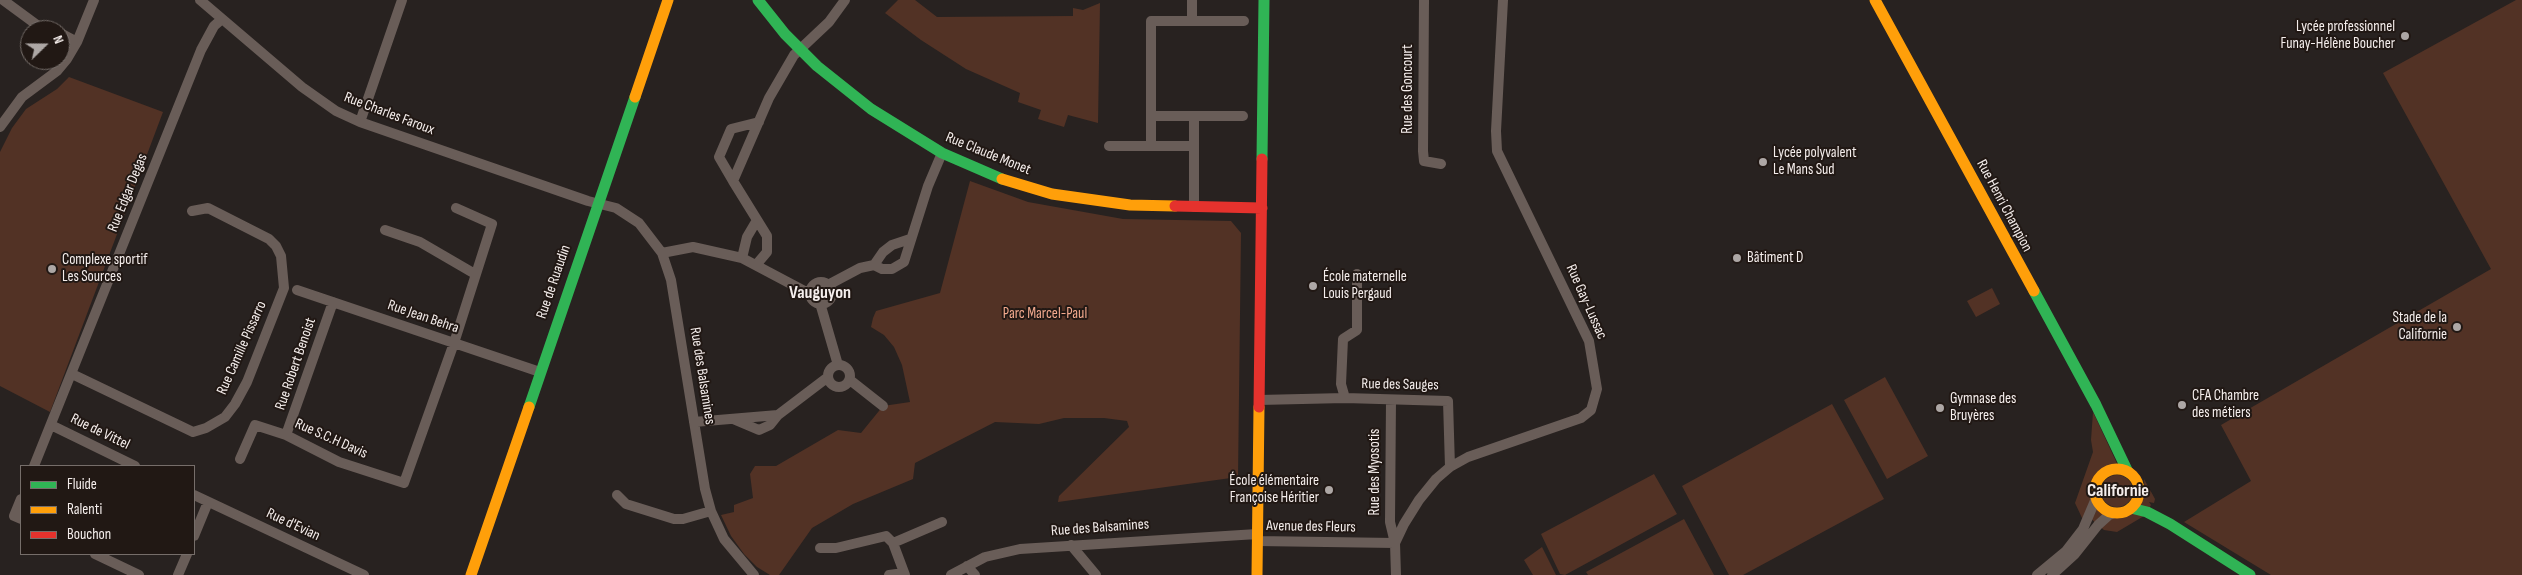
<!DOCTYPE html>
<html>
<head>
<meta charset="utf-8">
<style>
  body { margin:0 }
  #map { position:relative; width:2522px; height:575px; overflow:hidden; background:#282220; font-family:"Sofia Sans Condensed",sans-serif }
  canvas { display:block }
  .legend { position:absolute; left:20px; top:465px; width:175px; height:90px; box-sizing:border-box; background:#211814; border:1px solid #766e6a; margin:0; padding:6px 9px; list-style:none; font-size:15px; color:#f5eeec }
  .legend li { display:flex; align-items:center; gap:10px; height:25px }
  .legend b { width:25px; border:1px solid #766e6a }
  .north { position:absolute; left:20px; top:20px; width:50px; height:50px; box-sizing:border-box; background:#211814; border:1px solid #766e6a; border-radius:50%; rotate:68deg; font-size:14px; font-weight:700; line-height:20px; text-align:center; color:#f5eeec }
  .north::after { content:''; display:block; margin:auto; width:18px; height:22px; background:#ada7a5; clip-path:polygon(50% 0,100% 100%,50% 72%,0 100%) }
</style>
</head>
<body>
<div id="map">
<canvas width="2522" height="575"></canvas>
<ul class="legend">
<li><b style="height:6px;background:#30b455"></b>Fluide</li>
<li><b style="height:6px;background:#ff9f0a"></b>Ralenti</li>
<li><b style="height:6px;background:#e5322d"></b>Bouchon</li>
</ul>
<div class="north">N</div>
</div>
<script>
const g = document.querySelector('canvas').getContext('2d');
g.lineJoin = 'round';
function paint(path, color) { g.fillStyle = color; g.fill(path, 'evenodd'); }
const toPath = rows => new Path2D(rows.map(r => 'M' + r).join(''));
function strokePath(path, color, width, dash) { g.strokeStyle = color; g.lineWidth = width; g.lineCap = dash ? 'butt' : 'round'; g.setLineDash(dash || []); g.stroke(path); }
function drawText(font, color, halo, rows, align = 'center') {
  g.font = font + ' "Sofia Sans Condensed",sans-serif'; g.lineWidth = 4; g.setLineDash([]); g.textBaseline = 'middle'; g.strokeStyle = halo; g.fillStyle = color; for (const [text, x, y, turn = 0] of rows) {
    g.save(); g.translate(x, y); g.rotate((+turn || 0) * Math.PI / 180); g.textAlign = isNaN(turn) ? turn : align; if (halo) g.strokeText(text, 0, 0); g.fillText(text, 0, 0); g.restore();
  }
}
const green = toPath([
  [898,0,915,0,937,17,1073,16,1073,8,1083,10,1100,3,1098,123,1068,115,1064,127,1038,119,1041,110,1018,102,1020,93,966,69,921,40,885,13],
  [2516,0,2522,0,2522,575,2271,575,2184,522,2251,481,2221,425,2491,269,2383,73],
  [69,77,163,112,50,412,0,386,0,152,12,128,26,109,57,89],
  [970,181,1028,202,1123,219,1231,221,1241,233,1238,477,1058,502,1059,496,1129,427,1127,421,1104,418,1064,418,1039,424,995,422,915,463,913,479,853,504,812,528,779,575,770,575,757,567,744,554,731,536,721,515,734,512,734,505,753,498,750,474,755,466,776,466,838,430,861,433,883,406,910,402,902,365,894,347,884,335,871,327,873,318,876,311,940,293],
  [1992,288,2000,304,1976,317,1967,301],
  [1885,377,1928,456,1887,479,1844,400],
  [1832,404,1884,499,1743,575,1729,575,1682,486],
  [2093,412,2120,470,2106,473,2099,480,2096,493,2099,502,2111,512,2127,511,2135,504,2139,490,2145,496,2144,479,2155,499,2154,503,2149,502,2151,505,2144,516,2117,532,2104,530,2089,517,2083,520,2075,503,2093,452,2091,440],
  [1654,474,1677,514,1565,575,1560,574,1541,534],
  '2101 491a16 16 0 1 1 32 0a16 16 0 1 1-32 0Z',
  [1684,519,1714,575,1588,575,1586,572],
  [1542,547,1556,575,1533,575,1524,560]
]);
const street = toPath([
  [3,0,37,25,53,30],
  [200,0,302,87,336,111,360,122,588,201,616,208,639,223,662,253,671,280,705,489,711,511,724,539,754,575],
  [1192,0,1192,21,1151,21,1151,146,1194,146,1194,207],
  [1424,0,1423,151,1424,161,1441,164],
  [1192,21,1244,21],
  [60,33,77,42],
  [1151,116,1243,116],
  [360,122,402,0],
  [0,127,22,97,57,71,67,59,77,42,94,0],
  [1109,146,1151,146],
  [1194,146,1194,116],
  [733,181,719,157,731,129,759,122],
  [385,230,420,242,475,274],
  [662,253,693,247,742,258,810,294],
  [742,258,747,237,757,220],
  [756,265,767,252,767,236,733,181,769,98,794,55,829,22,845,0],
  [874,265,882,269,892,269,904,262,928,186,942,153],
  [1357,274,1357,330,1343,339,1341,384,1345,398,1448,401,1450,467],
  '810 293a11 11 0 1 1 22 0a11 11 0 1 1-22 0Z',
  [828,285,860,268,874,265,883,252,892,245,910,239],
  [297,290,540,372],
  [820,303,838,365],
  '828 376a11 11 0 1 1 22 0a11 11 0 1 1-22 0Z',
  [72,374,193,432,206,428,225,417,235,404,247,382,284,288,281,256,276,246,269,239,208,208,192,211],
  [850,380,883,406],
  [1259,400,1345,398],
  [1391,400,1390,522,1395,543,1396,575],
  [733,419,759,430,770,425,778,415,828,377],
  [694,422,778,415],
  [51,425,135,466],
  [286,435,333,302],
  [240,459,255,425,286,435,339,462,404,483,454,343,492,224,456,208],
  [34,466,201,50,214,26,222,19],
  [194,495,364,575],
  [617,495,626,504,674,519,683,519,711,511],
  [21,499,14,516,21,519],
  [194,536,208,502],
  [1257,541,1395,543],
  [893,543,905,575],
  [1395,543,1404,524,1419,500,1436,479,1450,467,1468,457,1581,418,1591,410,1597,389,1589,341,1497,151,1496,131,1503,0],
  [1071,545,1096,575],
  [820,548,836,548,886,536,893,543,942,522],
  [95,554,139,575],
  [967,566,975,575],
  [178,575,187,554],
  [889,575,904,573],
  [951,575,985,557,1020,549,1257,534],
  [2037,575,2066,551,2083,529,2097,496],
  [2052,575,2075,554,2098,525,2109,515,2115,513]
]);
const fast = toPath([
  [758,0,785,34,817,66,871,109,942,153,1002,179],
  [1262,159,1264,0],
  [2034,291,2096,405,2128,472],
  [529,407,635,97],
  [2131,508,2147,512,2170,524,2250,575]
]);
const slow = toPath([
  [1875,0,2034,291],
  [635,97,668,0],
  [1002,179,1052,194,1130,205,1175,206],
  '2095 491a22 22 0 1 1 44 0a22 22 0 1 1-44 0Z',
  [471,575,529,407],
  [1257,575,1259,407]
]);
const jam = toPath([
  [1175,206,1262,208],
  [1259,407,1262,159]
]);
const markers = [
  [2405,36,5,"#ada7a5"],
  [1763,162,5,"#ada7a5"],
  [1737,258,5,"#ada7a5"],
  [52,269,5,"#ada7a5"],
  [1313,286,5,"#ada7a5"],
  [2457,327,5,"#ada7a5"],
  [2182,405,5,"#ada7a5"],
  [1940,408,5,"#ada7a5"],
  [1329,490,5,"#ada7a5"]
];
const poiNames = [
  ["Lycée professionnel",2395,27,"right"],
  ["Funay-Hélène Boucher",2395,44,"right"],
  ["Lycée polyvalent",1773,153],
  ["Le Mans Sud",1773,170],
  ["Bâtiment D",1747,258],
  ["Complexe sportif",62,260],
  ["Les Sources",62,277],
  ["École maternelle",1323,277],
  ["Louis Pergaud",1323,294],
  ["Stade de la",2447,318,"right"],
  ["Californie",2447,335,"right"],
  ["CFA Chambre",2192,396],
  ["des métiers",2192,413],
  ["Gymnase des",1950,399],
  ["Bruyères",1950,416],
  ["École élémentaire",1319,481,"right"],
  ["Françoise Héritier",1319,498,"right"]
];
const streetNames = [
  ["Rue des Goncourt",1408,89,-90],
  ["Rue Charles Faroux",389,114,21],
  ["Rue Claude Monet",988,154,22],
  ["Rue Edgar Degas",128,193,-68],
  ["Rue Henri Champion",2004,206,62],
  ["Rue de Ruaudin",554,282,-71],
  ["Rue Gay-Lussac",1586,302,66],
  ["Rue Jean Behra",423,317,19],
  ["Rue Camille Pissarro",242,348,-66],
  ["Rue Robert Benoist",296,364,-71],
  ["Rue des Balsamines",702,376,81],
  ["Rue des Sauges",1400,385,1],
  ["Rue de Vittel",100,432,26],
  ["Rue S.C.H Davis",331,439,24],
  ["Rue des Myosotis",1375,472,-90],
  ["Rue d'Evian",293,525,25],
  ["Avenue des Fleurs",1311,527,1],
  ["Rue des Balsamines",1100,528,-4]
];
const parkNames = [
  ["Parc Marcel-Paul",1045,314]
];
const quarterNames = [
  ["Vauguyon",820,293],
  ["Californie",2118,491]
];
paint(green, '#523225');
strokePath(street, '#695d58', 10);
strokePath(fast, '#30b455', 11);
strokePath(slow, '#ff9f0a', 11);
strokePath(jam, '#e5322d', 11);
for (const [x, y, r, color] of markers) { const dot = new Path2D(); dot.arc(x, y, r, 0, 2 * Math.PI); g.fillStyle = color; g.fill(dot); strokePath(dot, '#211814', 2); }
drawText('15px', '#f5eeec', '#211814', poiNames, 'left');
drawText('15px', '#f5eeec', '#211814', streetNames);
drawText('15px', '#f3aa8e', '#211814', parkNames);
drawText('bold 18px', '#f5eeec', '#211814', quarterNames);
</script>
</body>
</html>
